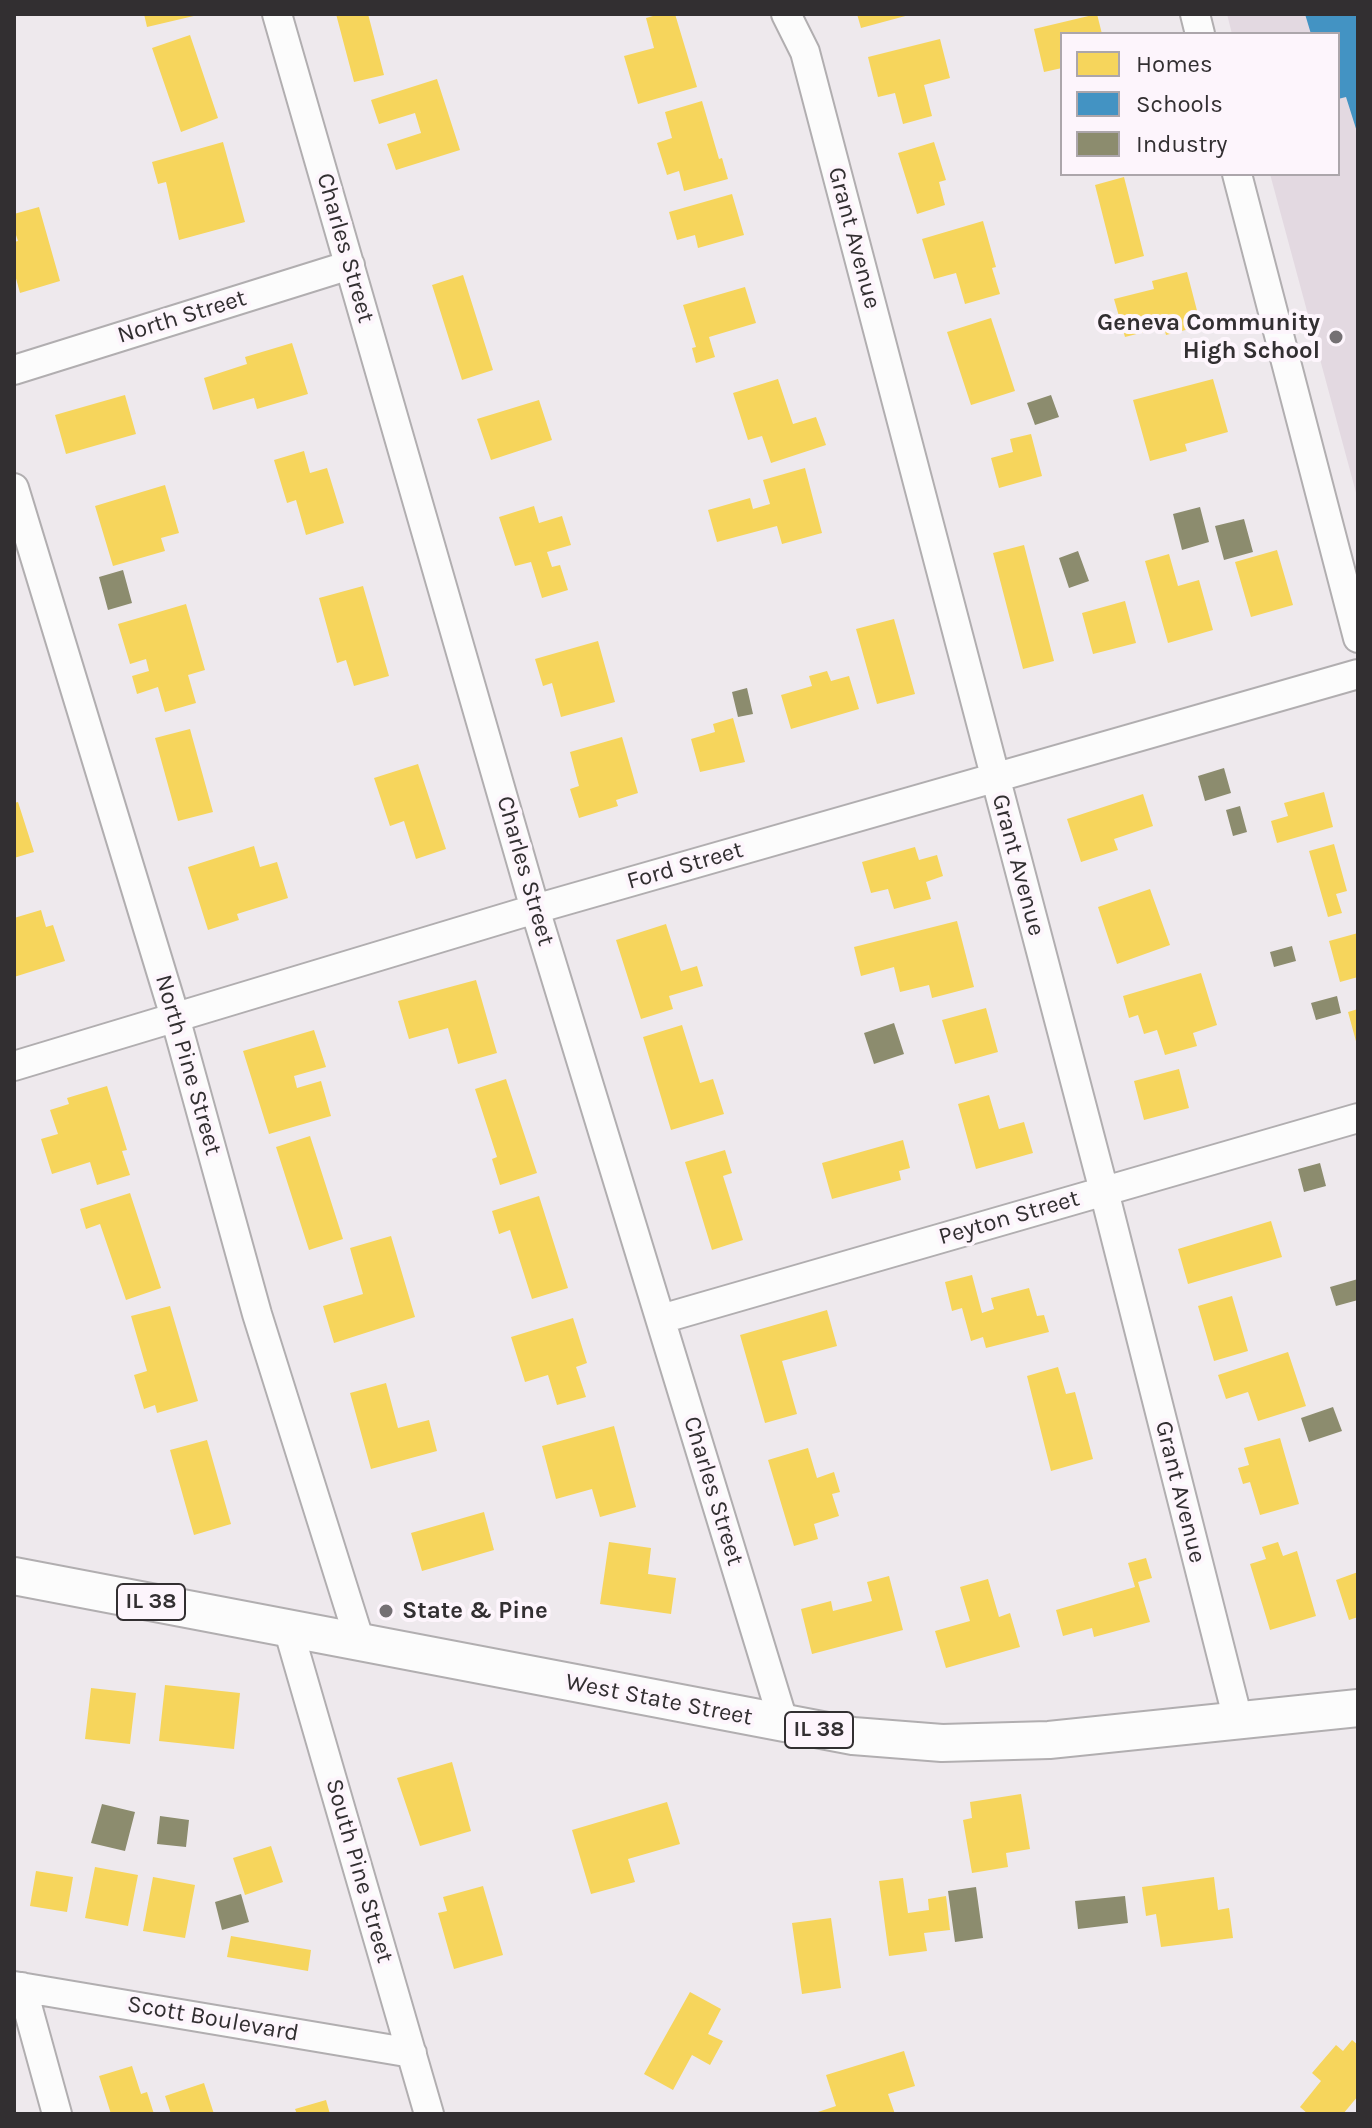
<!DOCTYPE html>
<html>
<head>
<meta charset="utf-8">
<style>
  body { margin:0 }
  #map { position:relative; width:1372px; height:2128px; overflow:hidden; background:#eee9ed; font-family:Karla,sans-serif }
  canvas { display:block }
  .frame { position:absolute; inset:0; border:16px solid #322f31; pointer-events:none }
  .legend { position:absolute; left:1060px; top:32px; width:280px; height:144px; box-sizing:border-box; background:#fdf5fc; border:2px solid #aca6ab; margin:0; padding:10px 14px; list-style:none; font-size:24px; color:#322f31 }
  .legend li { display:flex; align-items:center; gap:16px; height:40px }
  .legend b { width:40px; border:2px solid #aca6ab }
</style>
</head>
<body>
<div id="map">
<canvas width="1372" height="2128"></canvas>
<div class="frame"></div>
<ul class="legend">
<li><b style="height:22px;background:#f6d55c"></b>Homes</li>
<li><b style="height:22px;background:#4393c3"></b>Schools</li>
<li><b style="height:22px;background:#8c8c6e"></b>Industry</li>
</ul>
</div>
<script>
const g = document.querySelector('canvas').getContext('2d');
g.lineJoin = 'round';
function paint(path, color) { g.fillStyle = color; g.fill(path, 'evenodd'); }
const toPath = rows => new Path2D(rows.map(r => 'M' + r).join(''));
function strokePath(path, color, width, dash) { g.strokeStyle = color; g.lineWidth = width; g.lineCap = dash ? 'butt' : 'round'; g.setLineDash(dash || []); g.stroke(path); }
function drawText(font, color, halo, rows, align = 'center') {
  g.font = font + ' Karla,sans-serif'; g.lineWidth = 8; g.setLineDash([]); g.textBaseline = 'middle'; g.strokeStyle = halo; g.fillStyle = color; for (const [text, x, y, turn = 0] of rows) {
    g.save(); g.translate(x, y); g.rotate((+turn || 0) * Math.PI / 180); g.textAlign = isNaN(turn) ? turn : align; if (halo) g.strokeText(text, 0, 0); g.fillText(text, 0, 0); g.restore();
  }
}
const built = toPath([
  [1227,14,1358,14,1358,500,1270,174,1338,174,1338,34,1232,34]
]);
const homes = toPath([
  [144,14,198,14,198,15,147,27],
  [336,14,368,14,384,75,354,82],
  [660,14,675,14,697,87,638,104,624,56,654,48,646,18],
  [857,14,909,14,909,15,861,28],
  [1097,14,1102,34,1062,34,1062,68,1044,72,1034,29],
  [190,35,218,118,181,132,152,48],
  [940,39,950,78,924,85,932,116,903,124,895,93,878,97,868,57],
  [437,79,460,150,396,170,387,144,421,133,415,113,379,124,371,100],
  [702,101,719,159,722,158,728,179,684,191,679,171,667,175,657,143,672,138,665,112],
  [223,142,245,222,179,240,166,182,158,184,152,162],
  [934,142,946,180,939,182,945,205,917,214,898,153],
  [1124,177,1144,256,1115,264,1095,185],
  [732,194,744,235,698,248,695,235,677,240,669,212],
  [39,207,60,281,20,293,14,271,14,242,18,241,14,229,14,214],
  [983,221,996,267,992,268,1000,294,965,304,956,273,934,279,922,239],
  [1187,272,1201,326,1166,335,1164,327,1125,337,1114,299,1154,289,1152,281],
  [463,275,493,370,462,380,432,285],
  [745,287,756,323,709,337,715,357,696,363,692,348,696,347,683,305],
  [991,318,1015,391,971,405,947,332],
  [292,343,308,394,257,409,254,398,213,410,204,378,247,364,245,357],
  [778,379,793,424,816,417,826,445,771,463,762,436,748,440,733,393],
  [1213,379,1228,432,1185,444,1187,451,1150,461,1133,400],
  [125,395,136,434,66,454,55,415],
  [539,400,552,440,491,460,477,419],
  [1031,434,1042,476,999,488,991,458,1013,452,1010,439],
  [304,451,310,473,327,468,344,523,306,535,296,500,287,503,274,460],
  [805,468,822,533,782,544,777,526,717,542,708,510,750,498,753,509,770,504,763,480],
  [165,485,179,533,161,538,165,551,113,566,95,506],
  [534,506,539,523,562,516,571,545,547,552,552,567,560,565,568,590,542,598,531,562,515,566,499,517],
  [1024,545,1054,661,1023,669,993,553],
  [1277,550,1293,605,1251,617,1235,562],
  [1169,554,1178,586,1199,580,1213,630,1168,643,1145,561],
  [363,586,389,676,354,686,346,660,337,663,319,598],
  [1125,601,1136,643,1093,654,1082,613],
  [186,604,205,670,188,675,196,703,165,712,158,687,137,694,132,676,149,671,146,659,130,664,118,624],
  [894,619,915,694,877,704,856,629],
  [598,641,615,702,561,717,552,683,543,686,535,659],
  [827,671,831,681,849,676,859,709,791,729,781,695,812,686,809,676],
  [733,718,745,762,700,772,691,739,715,732,713,724],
  [190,729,213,812,178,821,155,738],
  [622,737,638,793,616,800,618,806,579,818,570,789,579,786,570,752],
  [418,764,446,849,416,859,404,821,390,826,374,778],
  [1324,792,1333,827,1277,843,1271,821,1288,816,1284,803],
  [1143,794,1153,826,1114,839,1118,850,1081,862,1067,819],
  [18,802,34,852,14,858,14,803],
  [1334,844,1347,891,1336,894,1342,913,1328,917,1309,851],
  [254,846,260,867,277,862,288,898,237,914,239,920,208,930,188,867],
  [915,847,919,860,937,855,943,876,926,882,931,899,894,909,888,889,871,893,862,862],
  [1150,889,1170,945,1117,964,1098,907],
  [41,910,46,927,53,925,65,961,14,977,14,918],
  [957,921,974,987,932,998,929,985,900,992,894,967,861,976,854,947],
  [666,924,681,971,697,966,703,986,669,996,673,1009,641,1019,616,940],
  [1358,933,1358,977,1340,982,1329,941],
  [1201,973,1217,1025,1193,1033,1197,1046,1165,1055,1157,1030,1144,1034,1138,1015,1129,1018,1123,996],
  [476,980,497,1053,458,1064,448,1028,409,1039,398,1001],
  [986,1008,998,1052,955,1064,942,1020],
  [1358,1009,1358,1045,1357,1045,1348,1012],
  [682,1025,700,1083,713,1079,724,1114,671,1130,643,1037],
  [314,1030,326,1067,294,1076,297,1088,321,1081,331,1116,269,1134,243,1051],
  [1179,1069,1189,1108,1144,1120,1134,1081],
  [506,1079,537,1173,500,1185,492,1159,497,1157,475,1089],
  [107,1086,127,1150,122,1151,130,1175,97,1185,90,1162,52,1174,41,1139,58,1134,50,1110,69,1104,67,1098],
  [989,1095,999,1129,1024,1122,1033,1153,976,1169,958,1104],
  [310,1136,343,1239,309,1250,276,1147],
  [903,1140,910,1168,899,1171,901,1180,832,1199,822,1163],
  [725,1150,732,1173,723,1176,743,1240,712,1250,685,1162],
  [130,1193,161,1288,126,1300,100,1224,86,1229,80,1209],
  [539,1196,568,1288,532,1299,510,1230,499,1234,492,1211],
  [1271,1221,1282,1257,1188,1284,1178,1249],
  [391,1236,415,1317,334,1343,323,1306,363,1294,350,1248],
  [972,1275,982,1313,994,1309,991,1298,1029,1288,1037,1316,1044,1315,1049,1332,986,1348,983,1337,971,1341,962,1308,952,1311,945,1282],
  [1232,1296,1248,1351,1214,1361,1198,1306],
  [170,1306,198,1401,157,1413,155,1405,144,1409,134,1375,147,1371,131,1316],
  [827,1310,837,1346,782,1361,797,1414,765,1423,740,1335],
  [573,1318,587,1363,576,1367,586,1397,557,1405,548,1375,525,1382,511,1337],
  [1288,1352,1306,1406,1258,1421,1248,1392,1226,1399,1218,1375],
  [1058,1367,1066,1394,1075,1392,1093,1459,1051,1471,1027,1376],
  [386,1383,398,1428,429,1420,437,1451,371,1469,350,1393],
  [614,1426,636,1507,600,1517,592,1489,556,1499,542,1446],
  [1280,1438,1299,1504,1260,1515,1250,1482,1243,1484,1238,1468,1249,1465,1244,1448],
  [207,1440,231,1524,194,1535,170,1450],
  [808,1448,817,1478,834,1472,840,1492,832,1494,839,1516,814,1524,818,1539,794,1546,768,1460],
  [484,1512,494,1550,422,1571,411,1533],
  [609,1542,651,1548,648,1574,676,1578,671,1614,600,1604],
  [1278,1542,1283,1556,1297,1551,1316,1616,1270,1630,1250,1564,1266,1559,1262,1547],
  [1146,1558,1152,1578,1138,1582,1150,1622,1094,1637,1092,1628,1063,1636,1056,1610,1135,1587,1128,1563],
  [1358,1572,1358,1617,1349,1620,1336,1580],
  [889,1576,903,1630,812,1654,801,1609,831,1601,833,1611,872,1601,867,1582],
  [988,1579,999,1617,1010,1613,1020,1647,946,1668,935,1631,970,1621,960,1587],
  [165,1685,240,1693,234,1749,159,1741],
  [91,1688,136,1693,130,1744,85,1739],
  [452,1762,471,1831,420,1846,397,1778],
  [1021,1794,1030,1849,1006,1853,1008,1867,972,1873,963,1820,972,1818,970,1802],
  [667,1802,680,1844,628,1859,635,1882,591,1894,572,1830],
  [271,1846,283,1882,245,1895,233,1858],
  [95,1867,138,1875,128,1926,85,1918],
  [36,1871,73,1877,67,1912,30,1906],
  [153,1877,195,1885,185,1938,143,1931],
  [1214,1877,1218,1910,1229,1908,1233,1938,1161,1947,1156,1914,1146,1916,1142,1887],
  [903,1878,908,1913,929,1910,928,1899,946,1896,950,1930,924,1933,927,1951,889,1956,879,1881],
  [483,1886,503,1955,454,1969,438,1913,447,1911,443,1897],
  [831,1918,841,1988,802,1994,792,1923],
  [231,1936,311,1950,308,1971,227,1957],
  [690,1992,721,2009,708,2034,723,2041,710,2065,692,2055,673,2090,644,2074],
  [1352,2040,1358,2045,1358,2096,1343,2114,1308,2114,1300,2107,1321,2081,1312,2073,1336,2045,1343,2051],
  [904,2051,915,2086,888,2094,895,2114,812,2114,836,2106,826,2075],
  [132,2066,141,2094,147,2092,154,2114,111,2114,99,2076],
  [204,2083,214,2114,171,2114,165,2096],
  [326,2100,330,2114,297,2114,295,2109]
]);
const schools = toPath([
  [1305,14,1358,14,1358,135,1346,97,1338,99,1338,34,1311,34]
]);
const industry = toPath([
  [1051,395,1059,417,1035,425,1027,403],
  [1200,507,1209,542,1182,550,1173,514],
  [1244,519,1253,552,1224,560,1215,526],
  [1078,551,1089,581,1069,588,1059,558],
  [123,570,132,603,108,610,99,577],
  [747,688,753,714,738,717,732,692],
  [1224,768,1231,793,1205,801,1198,776],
  [1240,806,1247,832,1233,836,1226,810],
  [1292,946,1296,961,1274,967,1270,952],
  [1337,996,1341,1013,1316,1020,1311,1003],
  [894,1023,904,1054,874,1064,864,1033],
  [1320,1163,1326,1186,1304,1192,1298,1169],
  [1358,1279,1358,1300,1336,1306,1330,1287],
  [1333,1407,1342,1431,1309,1442,1301,1418],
  [102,1804,135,1812,125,1851,91,1843],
  [160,1816,189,1820,186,1847,157,1844],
  [976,1887,983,1938,955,1942,948,1891],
  [241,1894,249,1922,222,1930,215,1902],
  [1125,1896,1128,1923,1078,1929,1075,1901]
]);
const minor = toPath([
  [277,14,535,909,784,1724],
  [786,14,805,52,1104,1191,1238,1720],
  [1195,14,1200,34],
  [1237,174,1358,638],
  [14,370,350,265],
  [14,488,175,1017,257,1314,360,1642],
  [14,1066,535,909,1358,674],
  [661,1319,1358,1118],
  [288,1628,429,2114],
  [14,1986,412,2053],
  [22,1987,57,2114]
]);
const major = toPath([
  [14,1576,853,1736,942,1743,1049,1740,1358,1708]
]);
const markers = [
  [1336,337,8,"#747073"],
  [386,1611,8,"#747073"]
];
const shields = [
  [151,1602,68],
  [819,1730,68]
];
const shieldNames = [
  ["IL 38",151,1602],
  ["IL 38",819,1730]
];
const streetNames = [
  ["Grant Avenue",854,238,75],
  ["Charles Street",345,248,74],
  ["North Street",182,317,-17],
  ["Grant Avenue",1018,865,75],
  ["Ford Street",685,866,-16],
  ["Charles Street",525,871,74],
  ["North Pine Street",188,1065,74],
  ["Peyton Street",1009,1218,-16],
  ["Charles Street",713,1491,73],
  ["Grant Avenue",1180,1492,76],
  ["West State Street",659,1700,11],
  ["South Pine Street",359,1871,74],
  ["Scott Boulevard",213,2019,10]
];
const poiNames = [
  ["Geneva Community",1320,323],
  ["High School",1320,351],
  ["State & Pine",402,1611,"left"]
];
paint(built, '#e3d9e1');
paint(homes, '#f6d55c');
paint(schools, '#4393c3');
paint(industry, '#8c8c6e');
strokePath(minor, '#b1aeb0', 32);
strokePath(major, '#b1aeb0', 40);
strokePath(minor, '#fcfcfc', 28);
strokePath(major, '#fcfcfc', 36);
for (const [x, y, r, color] of markers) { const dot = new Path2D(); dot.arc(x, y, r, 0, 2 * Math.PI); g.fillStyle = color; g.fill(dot); strokePath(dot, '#fdf5fc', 3); }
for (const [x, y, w] of shields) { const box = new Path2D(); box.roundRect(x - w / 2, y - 18, w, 36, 6); g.fillStyle = '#fdf5fc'; g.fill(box); strokePath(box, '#322f31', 2); }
drawText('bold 22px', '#322f31', null, shieldNames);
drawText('24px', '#322f31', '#fdf5fc', streetNames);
drawText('bold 24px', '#322f31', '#fdf5fc', poiNames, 'right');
</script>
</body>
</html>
